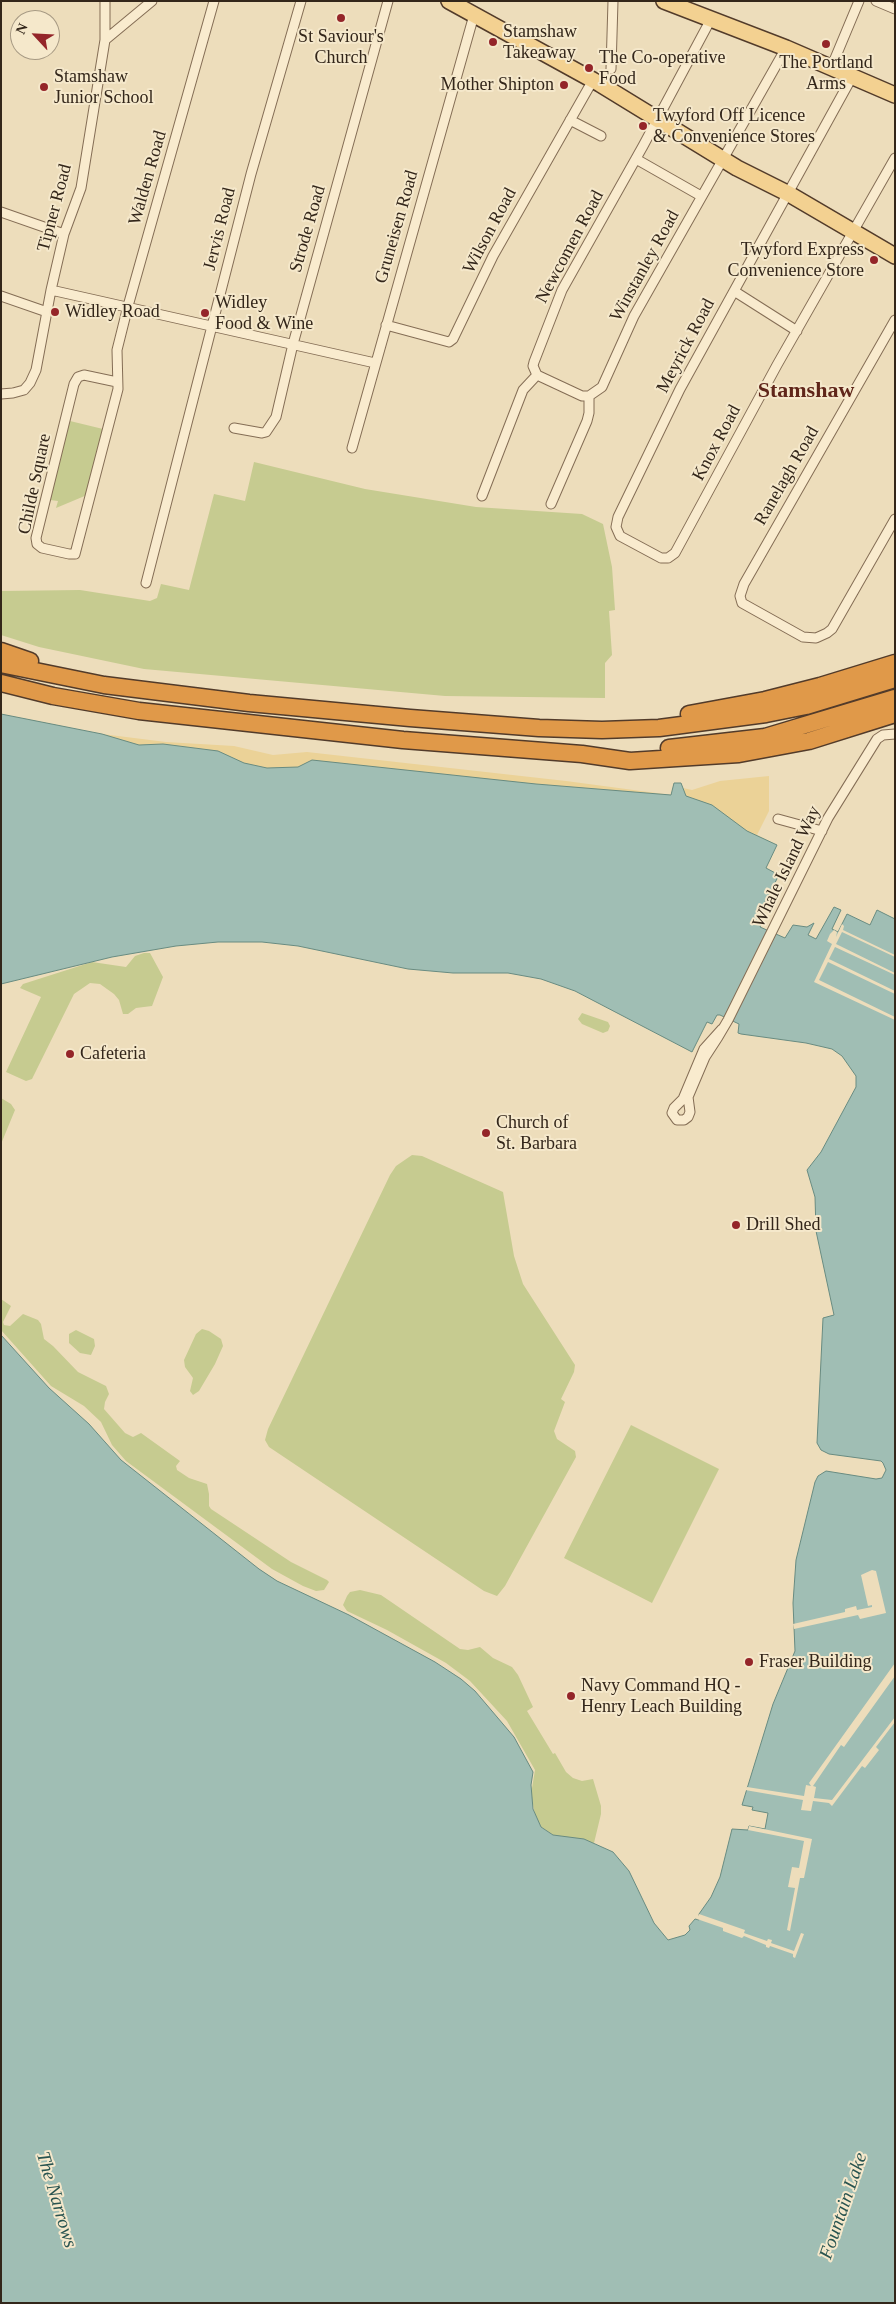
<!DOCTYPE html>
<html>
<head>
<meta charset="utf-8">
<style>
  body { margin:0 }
  #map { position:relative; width:896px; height:2304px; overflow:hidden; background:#edddbb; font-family:"Times New Roman",serif }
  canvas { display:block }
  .frame { position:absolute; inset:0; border:2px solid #33261a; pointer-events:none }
  .north { position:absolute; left:10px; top:10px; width:50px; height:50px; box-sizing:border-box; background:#f5e8cb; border:1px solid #a79a84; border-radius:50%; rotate:295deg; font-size:14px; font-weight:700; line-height:20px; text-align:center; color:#33261a }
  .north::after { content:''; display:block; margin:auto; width:18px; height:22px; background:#942529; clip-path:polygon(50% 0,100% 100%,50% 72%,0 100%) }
</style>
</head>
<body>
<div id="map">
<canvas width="896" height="2304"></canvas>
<div class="frame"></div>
<div class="north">N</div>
</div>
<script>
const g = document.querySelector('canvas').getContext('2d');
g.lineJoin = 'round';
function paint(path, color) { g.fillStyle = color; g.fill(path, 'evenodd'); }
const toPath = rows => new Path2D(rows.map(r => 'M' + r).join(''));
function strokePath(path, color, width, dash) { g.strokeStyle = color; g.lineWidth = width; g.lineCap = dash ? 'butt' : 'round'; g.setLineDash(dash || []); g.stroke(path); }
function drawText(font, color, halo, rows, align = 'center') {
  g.font = font + ' "Times New Roman",serif'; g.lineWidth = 4; g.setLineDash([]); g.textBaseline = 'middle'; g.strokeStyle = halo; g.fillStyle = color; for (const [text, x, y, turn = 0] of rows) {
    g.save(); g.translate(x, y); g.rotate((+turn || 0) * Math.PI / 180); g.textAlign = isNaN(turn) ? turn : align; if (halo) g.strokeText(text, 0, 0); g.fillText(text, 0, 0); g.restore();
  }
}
const green = toPath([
  [70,421,103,429,87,495,56,508,58,501,50,500],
  [254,462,365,489,476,507,582,514,603,524,612,567,615,610,609,611,612,655,605,663,605,698,445,696,144,669,39,647,1,635,1,591,80,590,150,601,157,598,161,584,189,590,214,494,245,501],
  [144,953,150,953,163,977,152,1006,136,1008,128,1014,123,1014,119,1000,114,994,100,984,90,983,74,994,32,1079,26,1081,6,1072,41,997,20,988,23,984,92,962,126,967,135,956],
  [582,1013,608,1022,610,1026,608,1031,603,1033,582,1024,578,1019],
  [1,1098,11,1104,15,1110,1,1144],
  [412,1155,422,1156,503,1192,514,1256,523,1284,575,1365,574,1372,561,1399,565,1402,554,1431,557,1439,575,1451,576,1457,505,1586,497,1596,484,1591,269,1447,265,1440,268,1429,390,1175,396,1166],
  [1,1299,11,1306,3,1322,4,1325,10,1326,23,1314,38,1320,41,1324,44,1339,53,1346,78,1372,106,1386,109,1394,105,1402,104,1409,125,1433,133,1437,141,1433,180,1461,176,1466,177,1470,189,1478,207,1484,209,1494,209,1506,211,1509,291,1562,327,1580,329,1582,324,1590,316,1591,303,1586,272,1569,126,1461,112,1445,101,1422,84,1406,51,1386,1,1330],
  [202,1329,209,1331,221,1339,223,1346,215,1364,199,1391,193,1395,190,1391,193,1378,185,1367,184,1360,196,1334],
  [76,1330,94,1339,95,1346,91,1355,80,1353,69,1343,69,1334],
  [631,1425,719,1469,652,1603,564,1558],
  [360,1590,381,1595,460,1649,468,1650,480,1647,493,1658,512,1667,518,1675,533,1707,527,1711,553,1754,555,1753,566,1772,573,1778,582,1781,593,1779,601,1806,601,1814,594,1843,553,1835,541,1827,535,1815,531,1794,535,1770,507,1721,470,1681,446,1663,387,1630,347,1611,343,1605,347,1596,350,1592]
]);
const sand = toPath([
  [1,714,102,734,166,742,234,746,273,755,307,752,566,781,671,795,674,783,681,783,683,788,692,790,720,781,769,776,769,811,757,835,777,845,612,809,1,738]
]);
const water = toPath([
  [1,714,102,734,139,745,163,744,218,751,244,763,267,768,298,767,312,760,536,784,671,795,674,783,681,783,686,796,712,805,747,831,777,845,766,868,779,875,758,915,764,919,760,927,785,938,793,925,807,927,814,923,808,935,816,939,834,907,841,910,832,929,838,932,847,914,870,925,877,910,895,919,895,2303,1,2303,1,1335,49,1388,89,1424,121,1460,259,1569,277,1581,349,1615,435,1662,461,1679,475,1691,514,1737,533,1772,531,1785,533,1809,541,1827,553,1835,584,1839,613,1852,629,1871,654,1923,668,1940,685,1935,690,1930,689,1926,695,1919,699,1920,699,1914,711,1897,720,1877,732,1829,748,1830,749,1826,765,1829,768,1813,752,1810,753,1807,742,1805,773,1704,795,1651,793,1603,796,1560,815,1482,818,1476,826,1471,876,1479,882,1478,886,1470,883,1463,881,1461,829,1454,821,1450,817,1443,823,1318,834,1315,816,1231,815,1197,807,1170,821,1152,856,1087,856,1076,842,1056,832,1049,806,1043,741,1034,738,1033,739,1024,720,1015,717,1015,712,1024,707,1022,692,1052,575,991,541,979,508,973,453,973,408,969,298,946,262,942,218,942,176,946,112,957,1,984,1,714]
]);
const pier = toPath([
  [842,924,844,926,843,930,895,955,895,957,842,932,836,944,895,973,895,975,835,947,829,959,895,991,895,994,828,962,819,980,895,1017,895,1020,814,982,832,944,827,941,830,934,834,930,837,932,836,937],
  [872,1570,876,1571,886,1613,860,1619,858,1615,794,1629,793,1624,845,1612,845,1609,856,1606,857,1610,872,1607,872,1605,868,1606,861,1575],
  [895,1663,895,1676,844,1747,841,1745,813,1786,816,1787,814,1798,832,1800,895,1717,895,1722,876,1747,879,1750,865,1768,862,1766,832,1806,829,1803,813,1801,811,1811,801,1810,803,1800,745,1790,747,1787,804,1796,806,1785,811,1786,809,1783],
  [749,1826,812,1839,804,1878,800,1878,790,1931,787,1930,795,1888,788,1887,792,1867,799,1868,804,1841,748,1830],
  [699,1914,745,1930,744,1933,767,1941,768,1939,772,1940,771,1943,794,1951,801,1933,804,1934,795,1958,793,1957,793,1954,770,1946,769,1948,766,1947,766,1945,744,1936,742,1938,723,1931,723,1928,697,1919]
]);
const minor = toPath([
  [876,1,895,9],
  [105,40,152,1],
  [831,68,859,1],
  [611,69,613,1],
  [852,77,680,389,618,517,616,527,620,536,661,558,668,558,675,553,777,365,895,158],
  [570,120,601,136],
  [636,159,701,196],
  [1,212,64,234],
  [51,290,375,363],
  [734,291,797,331],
  [1,296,47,312],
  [895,320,744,584,740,596,742,603,803,637,816,638,827,633,832,629,895,519],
  [386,325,449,342,453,339,493,256,593,80],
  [537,375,533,366,534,362,562,290,643,146,711,19],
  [537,375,582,396,589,396],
  [117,382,84,375,78,377,74,384,36,538,37,544,42,548,69,554,75,554,118,389,117,350,128,306,214,1],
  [1,394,13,393,24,390,30,383,36,370,51,290,64,234,81,188,105,40,105,1],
  [589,396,602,387,634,316,786,48],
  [234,428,262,433,266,432,276,417,293,344,388,1],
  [352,448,474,15],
  [482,496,523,390,537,375],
  [551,504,587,421,589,413,589,396],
  [146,583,251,174,301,1],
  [778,819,822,831],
  [722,1029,704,1049,683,1099,674,1108,672,1113,677,1120,684,1120,688,1117,690,1112,688,1097,705,1057,718,1037,728,1020,828,818,877,739,883,735,895,734]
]);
const primary = toPath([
  [449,1,600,84,737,168,789,194,895,256],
  [664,1,786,48,895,95]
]);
const motorway = toPath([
  [1,651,30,661],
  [1,664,104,685,249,703,410,718,539,728,602,730,659,728,766,714,806,706,895,679],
  [1,683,53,696,139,711,403,740,582,754,630,761,739,754,809,741,895,714],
  [689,714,765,700,820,686,895,663],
  [669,748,765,737,895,698]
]);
const markers = [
  [341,18,5,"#942529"],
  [493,42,5,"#942529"],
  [826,44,5,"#942529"],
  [589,68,5,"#942529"],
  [564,85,5,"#942529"],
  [44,87,5,"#942529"],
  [643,126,5,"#942529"],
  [874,260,5,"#942529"],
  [55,312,5,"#942529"],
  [205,313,5,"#942529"],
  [70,1054,5,"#942529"],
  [486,1133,5,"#942529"],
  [736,1225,5,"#942529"],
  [749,1662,5,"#942529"],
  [571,1696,5,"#942529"]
];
const poiNames = [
  ["Stamshaw",503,32],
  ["Takeaway",503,53],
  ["St Saviour's",341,37,"center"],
  ["Church",341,58,"center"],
  ["The Co-operative",599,58],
  ["Food",599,79],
  ["The Portland",826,63,"center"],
  ["Arms",826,84,"center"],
  ["Stamshaw",54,77],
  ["Junior School",54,98],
  ["Mother Shipton",554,85,"right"],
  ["Twyford Off Licence",653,116],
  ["& Convenience Stores",653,137],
  ["Twyford Express",864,250,"right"],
  ["Convenience Store",864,271,"right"],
  ["Widley",215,303],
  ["Food & Wine",215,324],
  ["Widley Road",65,312],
  ["Cafeteria",80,1054],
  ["Church of",496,1123],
  ["St. Barbara",496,1144],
  ["Drill Shed",746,1225],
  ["Fraser Building",759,1662],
  ["Navy Command HQ -",581,1686],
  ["Henry Leach Building",581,1707]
];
const streetNames = [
  ["Walden Road",148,178,-74],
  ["Tipner Road",55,208,-75],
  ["Gruneisen Road",397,227,-74],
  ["Jervis Road",220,229,-76],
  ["Strode Road",308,229,-74],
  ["Wilson Road",490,231,-62],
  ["Newcomen Road",570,247,-62],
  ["Winstanley Road",645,266,-61],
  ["Meyrick Road",686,346,-62],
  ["Knox Road",717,443,-62],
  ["Ranelagh Road",787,476,-60],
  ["Childe Square",35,484,-78],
  ["Whale Island Way",787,867,-64]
];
const waterNames = [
  ["The Narrows",56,2200,73],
  ["Fountain Lake",844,2206,-71]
];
const districtNames = [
  ["Stamshaw",806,391]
];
paint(green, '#c6cb90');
paint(sand, '#ebd297');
paint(water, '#a0beb4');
strokePath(water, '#688b81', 1);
paint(pier, '#edddbb');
strokePath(minor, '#846d55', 11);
strokePath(primary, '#523b2a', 18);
strokePath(motorway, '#523b2a', 19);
strokePath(minor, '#f9ebce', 9);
strokePath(primary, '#f3d191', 15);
strokePath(motorway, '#e09949', 16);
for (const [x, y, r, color] of markers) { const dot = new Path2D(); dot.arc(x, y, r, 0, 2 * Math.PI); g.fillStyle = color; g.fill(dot); strokePath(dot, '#f5e8cb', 2); }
drawText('18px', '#33261a', '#f5e8cb', poiNames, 'left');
drawText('18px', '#33261a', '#f5e8cb', streetNames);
drawText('italic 19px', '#295450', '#f5e8cb', waterNames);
drawText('bold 22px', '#60261a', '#f5e8cb', districtNames);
</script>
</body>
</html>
